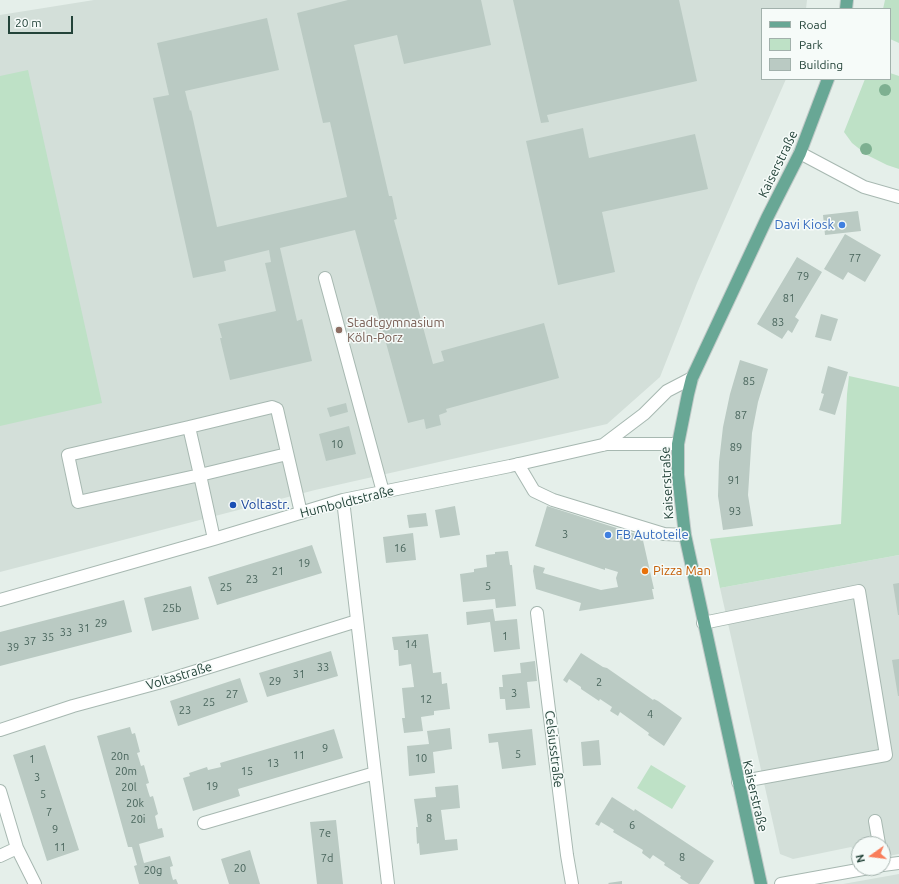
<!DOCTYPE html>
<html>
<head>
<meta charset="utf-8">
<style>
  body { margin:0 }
  #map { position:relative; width:899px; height:884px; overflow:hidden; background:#e5efea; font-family:Ubuntu,sans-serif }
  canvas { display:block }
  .legend { position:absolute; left:761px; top:8px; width:130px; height:72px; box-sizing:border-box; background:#f6fbf9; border:1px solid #a2b1ac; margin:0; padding:5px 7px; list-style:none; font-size:12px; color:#234339 }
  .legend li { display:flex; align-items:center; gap:8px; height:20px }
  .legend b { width:20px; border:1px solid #a2b1ac }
  .north { position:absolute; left:851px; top:836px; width:40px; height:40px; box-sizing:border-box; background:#f6fbf9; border:1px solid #a2b1ac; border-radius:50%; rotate:256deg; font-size:11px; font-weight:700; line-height:16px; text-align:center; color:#234339 }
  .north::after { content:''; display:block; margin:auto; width:14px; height:18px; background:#f97d5a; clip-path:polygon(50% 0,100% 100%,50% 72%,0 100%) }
  .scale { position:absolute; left:8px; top:16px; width:65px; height:18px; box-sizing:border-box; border:2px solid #234339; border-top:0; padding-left:5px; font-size:12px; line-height:14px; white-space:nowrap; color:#234339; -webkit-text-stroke:3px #f6fbf9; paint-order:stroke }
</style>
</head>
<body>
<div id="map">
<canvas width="899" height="884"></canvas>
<ul class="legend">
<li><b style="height:5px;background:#68a795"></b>Road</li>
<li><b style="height:11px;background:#bee1c6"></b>Park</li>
<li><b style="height:11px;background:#bacac3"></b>Building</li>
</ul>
<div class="north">N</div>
<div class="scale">20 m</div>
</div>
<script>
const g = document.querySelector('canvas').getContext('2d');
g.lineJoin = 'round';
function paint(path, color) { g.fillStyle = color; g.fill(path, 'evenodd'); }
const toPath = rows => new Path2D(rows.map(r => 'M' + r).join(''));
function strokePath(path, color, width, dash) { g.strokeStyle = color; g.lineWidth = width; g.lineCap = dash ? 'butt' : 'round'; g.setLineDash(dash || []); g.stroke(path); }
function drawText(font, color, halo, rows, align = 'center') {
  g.font = font + ' Ubuntu,sans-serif'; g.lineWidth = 3; g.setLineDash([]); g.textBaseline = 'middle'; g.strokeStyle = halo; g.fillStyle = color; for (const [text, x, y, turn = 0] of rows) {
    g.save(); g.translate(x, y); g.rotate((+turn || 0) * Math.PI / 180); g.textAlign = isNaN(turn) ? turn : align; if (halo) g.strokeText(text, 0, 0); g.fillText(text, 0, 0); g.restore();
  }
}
const built = toPath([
  [94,0,807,0,806,9,762,9,762,79,786,79,697,283,660,377,607,424,315,490,0,572,0,15],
  [899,555,899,854,883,857,883,844,859,844,859,853,851,847,793,859,780,854,720,588],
  [899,874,899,884,843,884]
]);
const green = toPath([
  [885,0,899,0,899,43,890,39,890,9,883,9],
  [28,70,102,403,0,426,0,76],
  [890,73,899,76,899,169,887,165,867,155,852,143,844,132,865,79,890,79],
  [849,376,899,387,899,555,720,588,710,539,841,524,847,394],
  [651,765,686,786,672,809,637,788]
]);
const building = toPath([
  [348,0,481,0,491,45,404,64,397,35,354,45,389,196,392,196,397,219,394,220,433,364,444,361,441,351,544,323,559,378,446,409,447,412,439,415,441,425,426,429,424,419,408,423,355,230,280,248,297,321,302,319,312,361,230,380,220,338,222,338,218,324,276,311,265,263,271,262,269,250,224,261,226,271,193,278,153,98,169,95,157,43,267,18,279,70,185,91,190,111,191,110,217,227,347,197,330,122,323,123,297,13],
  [513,0,679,0,697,81,547,115,549,122,541,123],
  [583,128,589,158,695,134,708,189,602,212,615,272,558,285,526,141],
  [858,211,861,231,825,235,823,215],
  [845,234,881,255,865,282,848,272,843,280,824,269],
  [797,257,822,272,795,317,799,320,792,333,788,330,782,339,757,324],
  [821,314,838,319,831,341,815,337],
  [740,360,768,369,758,402,752,433,748,495,753,526,723,530,718,496,719,462,723,427,730,394],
  [828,366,848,372,835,415,819,410,824,394,821,393],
  [346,403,348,412,330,417,327,408],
  [349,426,356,454,326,461,319,434],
  [455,506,460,535,440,538,435,510],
  [547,506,642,536,654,589,652,589,654,599,579,611,581,603,536,589,533,571,534,565,545,568,543,573,601,590,618,587,616,578,618,572,605,568,605,570,535,546],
  [426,513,428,526,409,528,407,515],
  [413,533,416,560,386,563,383,537],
  [312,545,322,573,217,605,208,577],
  [508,551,510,565,512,565,516,606,496,608,495,599,463,602,460,574,474,572,474,569,487,567,486,555,495,554,495,552],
  [899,583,899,615,898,615,893,584],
  [191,586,199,619,152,631,144,598],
  [124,600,132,632,0,666,0,632],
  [493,609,495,621,517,619,520,649,494,652,490,622,467,625,466,612],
  [428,634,433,673,441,672,442,684,447,683,450,709,434,711,434,715,421,717,423,731,404,733,402,718,405,718,402,688,414,687,411,664,399,666,398,650,394,650,392,637],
  [331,651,338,676,267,697,259,673],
  [581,653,603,667,607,668,653,700,654,699,658,701,682,718,664,746,648,735,649,733,620,712,618,716,610,711,612,707,600,699,599,701,581,689,581,687,569,679,567,683,563,680],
  [899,659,899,696,898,696,892,660],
  [535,661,537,681,527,682,530,708,506,710,505,699,500,699,499,687,503,687,502,675,521,673,520,663],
  [240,678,248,702,178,726,170,701],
  [130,727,132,734,135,733,140,752,137,753,139,759,141,766,144,765,149,783,146,784,148,791,150,797,153,796,158,814,155,816,158,829,162,828,164,837,139,844,144,863,170,856,173,866,170,867,171,873,173,880,176,879,178,884,139,884,134,866,137,865,132,847,128,847,97,736],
  [450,728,452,749,433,752,435,773,409,776,407,746,429,744,427,731],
  [334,729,343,758,238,789,240,796,193,811,183,778,190,776,189,773,207,767,208,770,221,767,220,763],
  [532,729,536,765,502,769,498,742,489,743,488,734],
  [599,740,601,765,583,766,581,742],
  [45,745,79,850,47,861,13,755],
  [458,785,460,808,441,810,445,840,457,839,458,850,420,855,419,843,417,844,416,827,418,827,414,799,436,797,435,787],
  [612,797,634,811,635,809,714,861,699,884,689,884,680,878,681,876,664,865,665,863,653,855,650,859,642,853,643,850,613,832,614,830,601,822,599,826,595,824],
  [336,820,343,884,317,884,310,822],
  [250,850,260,884,229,884,221,859],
  [622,881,622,884,609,884,608,883]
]);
const minor = toPath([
  [800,153,864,187,899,197],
  [325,278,383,492],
  [189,427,68,455,78,502,200,475,189,427,272,407,277,409,301,513],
  [603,445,644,414,667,391,692,378],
  [518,464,534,491,553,500,664,534,685,535],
  [343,500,388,884],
  [214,539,200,475,287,454],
  [0,600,214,539,343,500,510,466,607,444,678,444],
  [537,613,567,855,572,884],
  [703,623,859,591,886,755,738,782],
  [0,730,73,706,158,683,357,621],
  [0,791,17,848,0,856],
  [875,821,879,844],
  [204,823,375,773],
  [17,848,35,884],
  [883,865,899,863],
  [781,884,869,868]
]);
const major = toPath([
  [846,9,847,0],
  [761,884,685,535,678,475,678,444,688,394,692,378,767,218,800,153,828,79]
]);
const trees = [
  [885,90],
  [866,149]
];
const markers = [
  [842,225,4,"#3f7fe0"],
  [339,330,4,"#8d6e63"],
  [233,505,4,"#1a4fb4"],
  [608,535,4,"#3f7fe0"],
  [645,571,4,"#e8710a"]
];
const numberNames = [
  ["77",855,258],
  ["79",803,276],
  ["81",789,298],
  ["83",778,322],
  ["85",749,381],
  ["87",741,415],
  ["10",337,444],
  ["89",736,447],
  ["91",734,480],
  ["93",735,511],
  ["3",565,534],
  ["16",400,548],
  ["19",304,563],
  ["21",278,571],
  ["23",252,579],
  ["5",488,586],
  ["25",226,587],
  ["25b",172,608],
  ["29",101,623],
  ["31",84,628],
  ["33",66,632],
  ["1",505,636],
  ["35",48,637],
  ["37",30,641],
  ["14",411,644],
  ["39",13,647],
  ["33",323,667],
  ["31",299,674],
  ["29",275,681],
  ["2",599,682],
  ["3",514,693],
  ["27",232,694],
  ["12",426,699],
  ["25",209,702],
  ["23",185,710],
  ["4",650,714],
  ["9",325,748],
  ["5",518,754],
  ["11",299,755],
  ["20n",120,756],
  ["10",421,758],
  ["1",32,759],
  ["13",273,763],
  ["20m",126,771],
  ["15",247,771],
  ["3",37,777],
  ["19",212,786],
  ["20l",129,787],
  ["5",43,794],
  ["20k",135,803],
  ["7",49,812],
  ["8",429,818],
  ["20i",138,819],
  ["6",632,825],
  ["9",55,829],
  ["7e",325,833],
  ["11",60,847],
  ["8",682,857],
  ["7d",327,858],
  ["20",240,868],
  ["20g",153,870]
];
const streetNames = [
  ["Kaiserstraße",778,164,-64],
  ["Kaiserstraße",667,483,-93],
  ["Humboldtstraße",347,502,-14],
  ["Voltastraße",179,676,-17],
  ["Celsiusstraße",554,749,83],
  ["Kaiserstraße",755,796,77]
];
const shopNames = [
  ["Davi Kiosk",834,225],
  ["FB Autoteile",616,535,"left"]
];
const educationNames = [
  ["Stadtgymnasium",347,323],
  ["Köln-Porz",347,338]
];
const transitNames = [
  ["Voltastr.",241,505]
];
const foodNames = [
  ["Pizza Man",653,571]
];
paint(built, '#d3dfd9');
paint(green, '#bee1c6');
paint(building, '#bacac3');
strokePath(minor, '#a7b8b1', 14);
strokePath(major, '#c1cac8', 14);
strokePath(minor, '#fff', 12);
strokePath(major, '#68a795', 12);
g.fillStyle = '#7eb091';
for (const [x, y] of trees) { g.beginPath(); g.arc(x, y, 6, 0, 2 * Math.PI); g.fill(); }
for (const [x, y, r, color] of markers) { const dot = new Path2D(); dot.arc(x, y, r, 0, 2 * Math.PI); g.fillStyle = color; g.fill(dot); strokePath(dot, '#f6fbf9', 1.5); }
drawText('11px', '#49655c', null, numberNames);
drawText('13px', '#234339', '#f6fbf9', streetNames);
drawText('13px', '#366cbe', '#f6fbf9', shopNames, 'right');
drawText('13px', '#785e54', '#f6fbf9', educationNames, 'left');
drawText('13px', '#164399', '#f6fbf9', transitNames, 'left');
drawText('13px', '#c56008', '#f6fbf9', foodNames, 'left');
</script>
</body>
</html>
